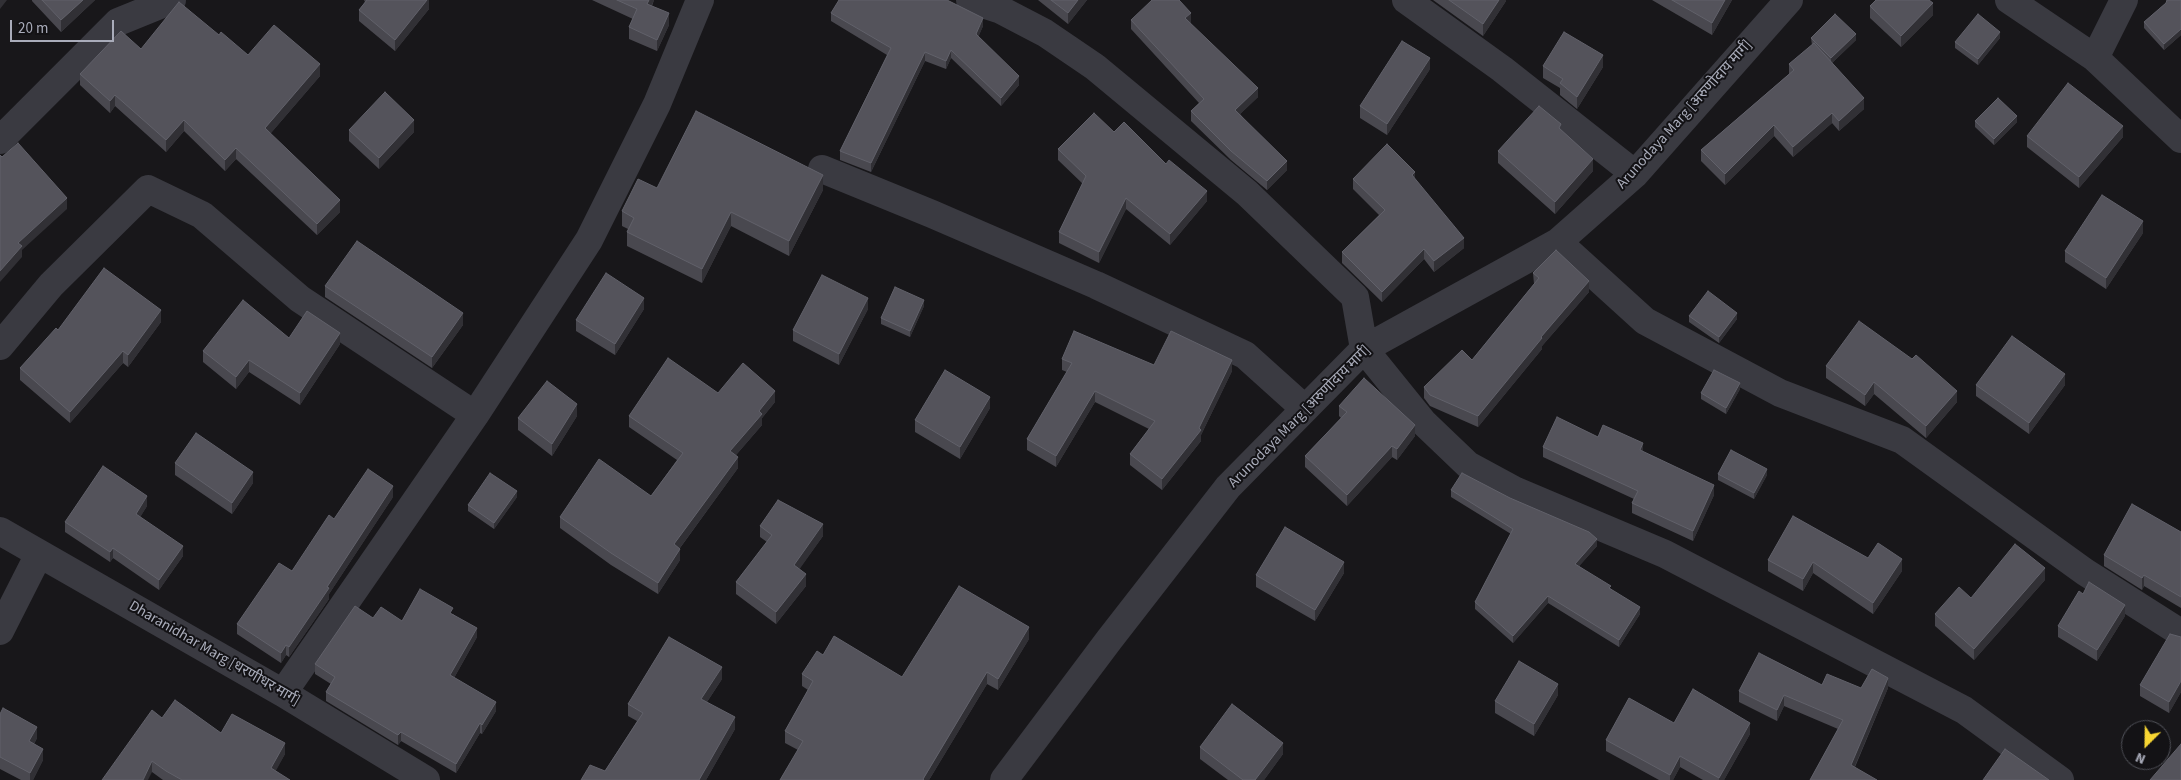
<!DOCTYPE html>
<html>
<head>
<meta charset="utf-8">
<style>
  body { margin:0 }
  #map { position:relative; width:2181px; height:780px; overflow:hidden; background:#18171a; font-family:"Source Sans 3",sans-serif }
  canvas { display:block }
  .north { position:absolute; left:2121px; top:720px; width:50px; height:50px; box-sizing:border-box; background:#131215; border:1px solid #4f5057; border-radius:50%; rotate:203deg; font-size:14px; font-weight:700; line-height:20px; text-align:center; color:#a9acba }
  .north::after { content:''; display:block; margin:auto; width:18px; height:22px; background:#f7d532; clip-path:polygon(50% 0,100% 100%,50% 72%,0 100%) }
  .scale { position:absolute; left:10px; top:20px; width:104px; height:22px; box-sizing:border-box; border:2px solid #a9acba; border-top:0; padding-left:6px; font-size:15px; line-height:18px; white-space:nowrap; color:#a9acba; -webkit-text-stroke:4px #131215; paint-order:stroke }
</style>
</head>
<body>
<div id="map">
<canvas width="2181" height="780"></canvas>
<div class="north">N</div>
<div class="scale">20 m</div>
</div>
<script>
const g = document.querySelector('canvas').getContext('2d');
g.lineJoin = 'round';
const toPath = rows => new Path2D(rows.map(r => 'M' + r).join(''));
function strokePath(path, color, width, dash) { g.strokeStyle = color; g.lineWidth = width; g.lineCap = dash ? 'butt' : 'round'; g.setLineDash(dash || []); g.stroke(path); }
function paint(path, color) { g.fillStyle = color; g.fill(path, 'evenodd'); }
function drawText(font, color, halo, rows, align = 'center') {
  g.font = font + ' "Source Sans 3","Noto Sans Devanagari",sans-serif'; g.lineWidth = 4; g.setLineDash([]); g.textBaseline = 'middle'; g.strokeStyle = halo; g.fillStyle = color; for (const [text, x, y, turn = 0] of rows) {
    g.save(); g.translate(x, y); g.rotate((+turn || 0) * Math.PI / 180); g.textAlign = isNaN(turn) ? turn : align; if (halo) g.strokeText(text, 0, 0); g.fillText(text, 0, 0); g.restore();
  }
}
const minor = toPath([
  [970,0,1001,10,1045,33,1095,67,1247,193,1355,297,1364,349,1423,422,1468,465,1516,491,1665,554,1964,710,2060,780],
  [1406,0,1502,69,1635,174],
  [2009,0,2095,58,2181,139],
  [2095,58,2124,0],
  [0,140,118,22,172,0],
  [822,169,932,214,1096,285,1245,355,1305,409],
  [1558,242,1645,321,1780,393,1902,440,2085,572,2181,633],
  [0,346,51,285,148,189,202,215,300,299,475,415],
  [0,531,283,693,426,780],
  [0,631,39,554],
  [283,693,475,415,589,240,657,104,700,0],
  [1004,780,1109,640,1228,487,1364,349,1558,242,1635,174,1789,0]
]);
const wall = toPath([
  [32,0,95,0,61,32,32,1],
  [364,0,429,0,429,9,395,51,359,21,359,10,365,2],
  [592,0,654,0,652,6,669,25,657,51,629,39,629,27,633,19],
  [1038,0,1087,0,1068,24],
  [1433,0,1506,0,1506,1,1483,36],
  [1652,0,1732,0,1712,35],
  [2181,0,2181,35,2164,50,2144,28,2144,22,2166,3],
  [1870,6,1933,15,1901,47,1870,18],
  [831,13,983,26,978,37,1019,85,1001,106,951,58,946,69,925,61,871,172,840,160,840,151,887,55,831,21],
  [1131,20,1191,22,1190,23,1258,97,1240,114,1287,170,1267,190,1231,160,1191,121,1191,111,1199,103,1131,29],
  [219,35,248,55,320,76,270,134,340,212,317,235,236,159,225,171,184,131,166,152,115,106,110,113,80,85,80,74,141,49],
  [1811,38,1856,40,1832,63,1864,109,1839,131,1832,123,1793,157,1774,136,1725,185,1701,161,1701,150,1789,74,1789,64,1812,45],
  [2000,38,1978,65,1955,48,1955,42],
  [1543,66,1603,67,1577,109,1560,95,1560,88,1543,78],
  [1430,69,1387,135,1360,118,1360,106],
  [1975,121,2017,122,1994,145,1975,127],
  [349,130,414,132,379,169,349,141],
  [1114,132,1166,164,1207,201,1170,245,1126,209,1099,263,1059,243,1059,232,1083,184,1058,160,1058,149],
  [2027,136,2123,137,2079,188,2027,147],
  [1498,151,1593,171,1555,214,1498,163],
  [1353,179,1415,179,1464,248,1434,272,1424,259,1382,302,1342,263,1342,252,1379,215,1353,189],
  [657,188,823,190,789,256,731,226,702,283,627,246,627,232,628,229,622,226,622,211],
  [2143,233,2106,289,2065,262,2065,251],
  [1533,273,1589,292,1542,346,1542,349,1478,427,1430,406,1424,398,1424,387,1472,360,1534,284],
  [325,286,463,325,432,368,325,297],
  [924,306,910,337,881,324,881,318],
  [644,309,615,355,576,331,576,320],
  [868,309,839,365,793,341,793,330],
  [1689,316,1737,319,1719,343,1689,322],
  [161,322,128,367,123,363,70,423,20,380,20,368,58,330],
  [289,338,340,344,300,405,249,372,236,389,203,362,203,351],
  [1062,359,1154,365,1232,371,1201,435,1201,441,1162,490,1130,465,1130,454,1149,429,1095,402,1056,467,1027,450,1027,439,1067,372,1062,370],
  [1826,366,1957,402,1926,438,1874,394,1865,406,1826,378],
  [1976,385,2065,385,2029,434,1976,396],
  [1740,389,1726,414,1701,399,1701,393],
  [775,402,762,418,762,425,736,455,738,468,680,548,680,560,658,594,611,565,560,528,560,517,651,496,677,460,629,427,629,416],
  [1339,406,1415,436,1397,460,1392,457,1347,506,1305,467,1305,456,1341,418,1339,416],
  [990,408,960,459,915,432,915,420],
  [577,416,552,456,518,430,518,418],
  [1598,437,1643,452,1714,495,1693,541,1632,513,1632,503,1634,499,1543,457,1543,447],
  [175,463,253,483,232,514,175,475],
  [1718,474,1767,475,1754,499,1718,480],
  [1451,490,1597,546,1579,566,1611,589,1640,614,1619,647,1548,603,1513,643,1475,609,1475,602,1511,534,1451,497],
  [393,497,329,594,329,599,289,657,286,655,281,663,237,634,237,624,292,571,334,519],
  [517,497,494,529,468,511,468,505],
  [147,506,140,517,183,556,159,590,113,558,110,562,65,532,65,522],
  [760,526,823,536,799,569,806,586,776,624,736,594,736,582,767,542,760,537],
  [2181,532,2181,608,2144,586,2142,590,2104,566,2104,555],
  [1868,558,1902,571,1873,614,1813,573,1803,591,1768,571,1768,560],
  [1344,573,1315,621,1256,587,1256,575],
  [2045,580,1974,660,1935,626,1935,614,1971,598],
  [453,614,477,637,454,678,496,711,482,734,480,733,456,773,401,741,398,745,326,701,326,692,331,684,315,674,315,664,373,618,402,621],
  [2125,616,2097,661,2058,637,2058,626],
  [1029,639,998,690,987,684,929,780,780,780,798,750,785,743,785,731,808,690,802,686,802,674,823,655,902,677],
  [722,679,707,702,735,729,706,780,581,780,605,771,637,721,628,716,628,704],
  [1822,685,1861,688,1888,688,1855,767,1810,780,1838,729,1784,706,1777,721,1739,702,1739,691],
  [2140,685,2181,692,2169,713,2140,696],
  [1558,695,1534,736,1495,713,1495,701],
  [0,714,37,738,34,744,43,760,33,780,21,780,0,769],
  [162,718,221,733,285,754,275,771,290,780,163,780,152,772,102,780],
  [1750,734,1724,780,1703,780,1680,767,1673,780,1659,780,1606,751,1606,740],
  [1200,747,1283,754,1264,780,1228,780,1200,759]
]);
const shadedWall = toPath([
  [0,0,7,0,0,9],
  [83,0,95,0,61,32,61,20],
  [427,0,429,0,429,9,395,51,395,40],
  [649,0,654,0,647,15,647,4],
  [1078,0,1087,0,1068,24,1068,13],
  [1499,0,1506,0,1506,1,1483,36,1483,24],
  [1725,0,1732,0,1712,35,1712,23],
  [1933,3,1933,15,1901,47,1901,36],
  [669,13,669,25,657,51,657,40],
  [1191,13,1191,22,1185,27,1185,18],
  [983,18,983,26,976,43,976,34],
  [2181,29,2181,35,2164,50,2164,44],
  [2000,32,2000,38,1978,65,1978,59],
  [1856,34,1856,40,1831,64,1831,58],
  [951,50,951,58,946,69,946,61],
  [925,52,925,61,871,172,871,163],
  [1603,55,1603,67,1577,109,1577,97],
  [1430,58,1430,69,1387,135,1387,124],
  [320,64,320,76,265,140,265,128],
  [1019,76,1019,85,1001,106,1001,98],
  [1258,88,1258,97,1235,119,1235,110],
  [115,95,115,106,110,113,110,101],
  [1864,98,1864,109,1839,131,1839,121],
  [1832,113,1832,123,1793,157,1793,147],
  [2017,116,2017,122,1994,145,1994,139],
  [184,120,184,131,166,152,166,140],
  [414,120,414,132,379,169,379,158],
  [1774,125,1774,136,1725,185,1725,174],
  [2123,126,2123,137,2079,188,2079,177],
  [236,148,236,159,225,171,225,160],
  [1593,159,1593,171,1555,214,1555,202],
  [1287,161,1287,170,1267,190,1267,181],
  [1415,172,1415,182,1412,175],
  [823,175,823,190,789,256,789,241],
  [1207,191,1207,201,1170,245,1170,234],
  [67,198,67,209,22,250,22,257,0,282,0,271,18,243],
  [1126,198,1126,209,1099,263,1099,252],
  [340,200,340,212,317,235,317,224],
  [731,212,731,226,702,283,702,269],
  [2143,221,2143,233,2106,289,2106,278],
  [1464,238,1464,248,1434,272,1434,261],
  [1424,249,1424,259,1382,302,1382,292],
  [1589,281,1589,292,1542,346,1542,349,1478,427,1478,416,1541,337],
  [644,298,644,309,615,355,615,344],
  [868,298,868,309,839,365,839,354],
  [924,300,924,306,910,337,910,331],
  [161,310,161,322,128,367,128,355],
  [463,313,463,325,432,368,432,357],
  [1737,313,1737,319,1719,343,1719,337],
  [340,333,340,344,300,405,300,393],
  [123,351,123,363,70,423,70,412],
  [249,360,249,372,236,389,236,377],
  [1232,360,1232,371,1201,435,1201,441,1162,490,1162,479,1199,428],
  [2065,374,2065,385,2029,434,2029,423],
  [1874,382,1874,394,1865,406,1865,395],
  [1740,383,1740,389,1726,414,1726,408],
  [775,391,775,402,762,418,762,425,730,462,730,451,759,411],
  [1095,391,1095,402,1056,467,1056,456],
  [1957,391,1957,402,1926,438,1926,426],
  [990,397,990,408,960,459,960,447],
  [577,404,577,416,552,456,552,444],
  [1415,425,1415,436,1397,460,1397,449],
  [1643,443,1643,452,1640,450],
  [1392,446,1392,457,1347,506,1347,495],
  [738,457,738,468,674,556,674,544],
  [1767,469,1767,475,1754,499,1754,493],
  [253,472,253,483,232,514,232,503],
  [1714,485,1714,495,1693,541,1693,531],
  [393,486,393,497,329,594,329,599,289,657,289,647,327,587],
  [517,491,517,497,494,529,494,523],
  [147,496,147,506,136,524,136,514],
  [823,524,823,536,794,577,794,565],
  [1597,539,1597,546,1575,571,1575,564],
  [183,546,183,556,159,590,159,580],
  [113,548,113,558,110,562,110,552],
  [680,549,680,560,658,594,658,583],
  [1902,559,1902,571,1873,614,1873,603],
  [1344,562,1344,573,1315,621,1315,610],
  [1813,562,1813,573,1803,591,1803,579],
  [2045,568,2045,580,1974,660,1974,649],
  [806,574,806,586,776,624,776,612],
  [2144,575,2144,586,2142,590,2142,578],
  [1548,596,1548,603,1513,643,1513,636],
  [2125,605,2125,616,2097,661,2097,650],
  [1640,607,1640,614,1619,647,1619,640],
  [1029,627,1029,639,998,690,998,679],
  [477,628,477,637,450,685,450,675],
  [286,645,286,655,281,663,281,653],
  [722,667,722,679,701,711,701,699],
  [987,672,987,684,929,780,923,780],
  [1888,678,1888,688,1851,775,1851,765],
  [2181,681,2181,692,2169,713,2169,702],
  [1558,684,1558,695,1534,736,1534,724],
  [1784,695,1784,706,1777,721,1777,710],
  [496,702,496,711,482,734,482,725],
  [735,717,735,729,706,780,699,780],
  [480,723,480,733,456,773,456,764],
  [1750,723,1750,734,1724,780,1719,780,1719,778],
  [37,727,37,738,29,753,29,741],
  [401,732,401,741,398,745,398,735],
  [285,743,285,754,271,780,271,768],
  [1283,743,1283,754,1264,780,1255,780],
  [43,749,43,760,33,780,30,780,30,773],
  [1680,756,1680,767,1673,780,1670,780,1670,775],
  [152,761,152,772,148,780,143,780]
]);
const building = toPath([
  [42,0,83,0,61,20,42,0],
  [367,0,427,0,395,40,359,10,367,0],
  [617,0,649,0,647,4,669,13,657,40,629,27,637,9,617,0],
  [839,0,947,0,983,18,976,34,1019,76,1001,98,951,50,946,61,925,52,871,163,840,151,891,48,831,13,839,0],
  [1051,0,1078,0,1068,13,1051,0],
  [1152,0,1179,0,1191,13,1185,18,1258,88,1235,110,1287,161,1267,181,1231,151,1191,111,1204,99,1131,20,1152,0],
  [1449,0,1499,0,1483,24,1449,0],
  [1672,0,1725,0,1712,23,1672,0],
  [1876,0,1929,0,1933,3,1901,36,1870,6,1876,0],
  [2167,0,2181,0,2181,29,2164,44,2144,22,2166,3,2167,0],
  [179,2,219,35,221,32,248,55,274,25,320,64,265,128,340,200,317,224,236,148,225,160,184,120,166,140,115,95,110,101,80,74,121,31,141,49,179,2],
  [1835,14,1856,34,1831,58,1811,38,1835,14],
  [1978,14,2000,32,1978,59,1955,42,1978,14],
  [1564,32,1603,55,1577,97,1560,83,1563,79,1543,66,1564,32],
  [1402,41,1430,58,1387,124,1360,106,1402,41],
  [1814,43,1864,98,1839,121,1832,113,1793,147,1774,125,1725,174,1701,150,1794,70,1789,64,1814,43],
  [2068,83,2123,126,2079,177,2027,136,2068,83],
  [385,92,414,120,379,158,349,130,385,92],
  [1998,98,2017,116,1994,139,1975,121,1998,98],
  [1539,106,1561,124,1559,128,1593,159,1555,202,1498,151,1539,106],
  [696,111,823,175,789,241,731,212,702,269,627,232,634,218,622,211,638,179,657,188,696,111],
  [1094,113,1114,132,1124,122,1166,164,1169,160,1207,191,1170,234,1126,198,1099,252,1059,232,1086,176,1058,149,1094,113],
  [18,143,67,198,18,243,22,246,0,271,0,155,2,157,18,143],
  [1387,144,1415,172,1412,175,1464,238,1434,261,1424,249,1382,292,1342,252,1385,210,1353,179,1387,144],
  [2102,195,2143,221,2106,278,2065,251,2102,195],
  [357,241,463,313,432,357,325,286,357,241],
  [1556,250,1589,281,1541,337,1542,338,1478,416,1430,395,1424,387,1462,350,1472,360,1539,278,1533,273,1556,250],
  [104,268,161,310,128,355,123,351,70,412,20,368,56,328,58,330,104,268],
  [606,273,644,298,615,344,576,320,606,273],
  [822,275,868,298,839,354,793,330,822,275],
  [895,287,924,300,910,331,881,318,895,287],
  [1708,291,1737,313,1719,337,1689,316,1708,291],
  [243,300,289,338,307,311,340,333,300,393,249,360,236,377,203,351,243,300],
  [1859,321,1912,359,1916,355,1957,391,1926,426,1874,382,1865,395,1826,366,1859,321],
  [1074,331,1154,365,1171,331,1232,360,1199,428,1201,430,1162,479,1130,454,1155,421,1095,391,1056,456,1027,439,1072,363,1062,359,1074,331],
  [2012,336,2065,374,2029,423,1976,385,2012,336],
  [668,358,718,393,743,363,775,391,759,411,762,414,730,451,738,457,674,544,680,549,658,583,611,553,560,517,599,459,651,496,683,453,629,416,668,358],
  [945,370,990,397,960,447,915,420,945,370],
  [1714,370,1740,383,1726,408,1701,393,1714,370],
  [1364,378,1415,425,1397,449,1392,446,1347,495,1305,456,1347,412,1339,406,1364,378],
  [547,381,577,404,552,444,518,418,547,381],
  [1557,417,1598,437,1603,425,1643,443,1640,450,1714,485,1693,531,1632,503,1638,491,1543,447,1557,417],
  [196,433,253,472,232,503,175,463,196,433],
  [1731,450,1767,469,1754,493,1718,474,1731,450],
  [103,466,147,496,136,514,183,546,159,580,113,548,110,552,65,522,103,466],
  [368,469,393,486,327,587,329,588,289,647,286,645,281,653,237,624,279,563,292,571,329,515,334,519,368,469],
  [490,473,517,491,494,523,468,505,490,473],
  [1462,473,1510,498,1589,532,1597,539,1575,564,1611,586,1609,588,1640,607,1619,640,1548,596,1513,636,1475,602,1513,529,1451,490,1462,473],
  [778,500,823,524,794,565,806,574,776,612,736,582,772,535,760,526,778,500],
  [2132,504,2181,532,2181,597,2144,575,2142,578,2104,555,2132,504],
  [1793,516,1868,558,1878,543,1902,559,1873,603,1813,562,1803,579,1768,560,1793,516],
  [1285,527,1344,562,1315,610,1256,575,1285,527],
  [2015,544,2045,568,1974,649,1935,614,1959,587,1971,598,2015,544],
  [2089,582,2125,605,2097,650,2058,626,2079,591,2083,594,2089,582],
  [959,586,1029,627,998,679,987,672,923,779,924,780,780,780,803,741,785,731,813,681,802,674,817,651,823,655,834,636,902,677,959,586],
  [420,589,453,608,450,613,477,628,450,675,496,702,482,725,480,723,456,764,401,732,398,735,326,692,335,677,315,664,355,606,373,618,381,607,402,621,420,589],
  [2170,634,2181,637,2181,681,2169,702,2140,685,2170,634],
  [669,637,722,667,701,699,735,717,699,780,581,780,590,765,605,771,643,713,628,704,669,637],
  [1759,653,1822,685,1827,674,1861,688,1872,669,1888,678,1851,765,1877,780,1810,780,1843,720,1784,695,1777,710,1739,691,1759,653],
  [1519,661,1558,684,1534,724,1495,701,1519,661],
  [1693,689,1750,723,1719,778,1680,756,1670,775,1606,740,1629,698,1674,723,1693,689],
  [175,700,221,733,232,714,285,743,271,768,290,780,182,780,166,771,152,761,143,780,102,780,152,710,162,718,175,700],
  [1232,704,1283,743,1255,780,1243,780,1200,747,1232,704],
  [3,708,37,727,29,741,43,749,30,773,0,757,0,714,3,708],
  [2181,744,2181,780,2150,780,2181,744],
  [2005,749,2049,780,1983,780,2005,749]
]);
const streetNames = [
  ["Arunodaya Marg [अरुणोदा‍य मार्ग]",1685,115,-48],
  ["Arunodaya Marg [अरुणोदा‍य मार्ग]",1300,417,-45],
  ["Dharanidhar Marg [धरणीधर मार्ग]",214,654,30]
];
strokePath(minor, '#3a3a41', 28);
paint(wall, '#49484f');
paint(shadedWall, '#313035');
paint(building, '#54535b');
strokePath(building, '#61616a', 1);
drawText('15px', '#a9acba', '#131215', streetNames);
</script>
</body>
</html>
